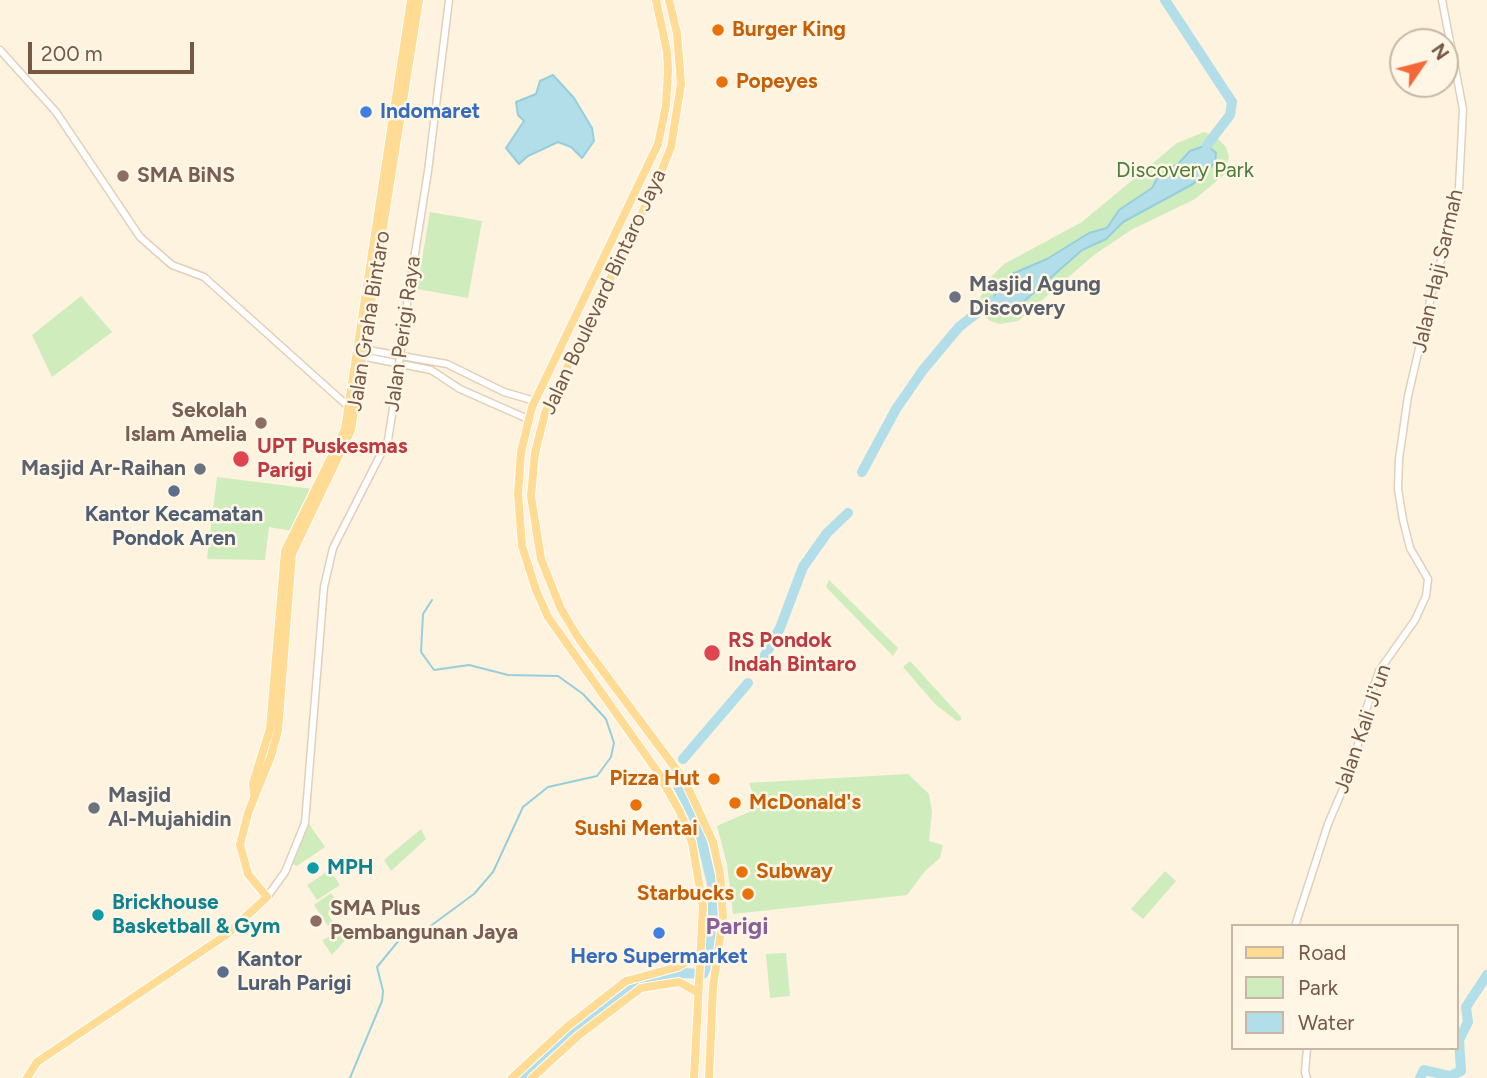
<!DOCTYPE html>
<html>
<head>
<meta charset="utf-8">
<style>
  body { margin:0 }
  #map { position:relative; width:1487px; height:1078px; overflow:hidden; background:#fef3de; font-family:Figtree,sans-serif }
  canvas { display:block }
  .legend { position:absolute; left:1231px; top:924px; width:228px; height:126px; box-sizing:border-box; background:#fff6e6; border:2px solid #c8b7a5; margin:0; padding:9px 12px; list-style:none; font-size:21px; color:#765844 }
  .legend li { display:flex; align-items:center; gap:14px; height:35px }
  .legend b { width:35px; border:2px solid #c8b7a5 }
  .north { position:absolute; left:1389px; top:28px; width:70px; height:70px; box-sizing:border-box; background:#fff6e6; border:2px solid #c8b7a5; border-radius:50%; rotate:55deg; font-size:19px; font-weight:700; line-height:28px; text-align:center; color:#765844 }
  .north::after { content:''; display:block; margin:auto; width:24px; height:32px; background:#f36938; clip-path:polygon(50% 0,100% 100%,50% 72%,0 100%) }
  .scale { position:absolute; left:28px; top:42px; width:166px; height:32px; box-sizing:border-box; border:4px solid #765844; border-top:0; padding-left:9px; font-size:21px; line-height:24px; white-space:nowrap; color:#765844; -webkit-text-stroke:5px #fff6e6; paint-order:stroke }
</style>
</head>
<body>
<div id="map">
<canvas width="1487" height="1078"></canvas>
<ul class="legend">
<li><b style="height:9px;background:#ffdb94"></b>Road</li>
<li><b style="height:19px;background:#ceecbc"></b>Park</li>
<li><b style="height:19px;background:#b1dee9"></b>Water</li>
</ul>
<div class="north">N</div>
<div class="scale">200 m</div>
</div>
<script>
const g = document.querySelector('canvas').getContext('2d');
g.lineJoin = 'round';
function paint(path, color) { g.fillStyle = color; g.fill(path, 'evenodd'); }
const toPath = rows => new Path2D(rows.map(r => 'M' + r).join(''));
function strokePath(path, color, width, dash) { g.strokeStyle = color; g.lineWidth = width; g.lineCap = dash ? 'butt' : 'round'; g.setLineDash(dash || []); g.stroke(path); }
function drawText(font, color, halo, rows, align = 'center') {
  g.font = font + ' Figtree,sans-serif'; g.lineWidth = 5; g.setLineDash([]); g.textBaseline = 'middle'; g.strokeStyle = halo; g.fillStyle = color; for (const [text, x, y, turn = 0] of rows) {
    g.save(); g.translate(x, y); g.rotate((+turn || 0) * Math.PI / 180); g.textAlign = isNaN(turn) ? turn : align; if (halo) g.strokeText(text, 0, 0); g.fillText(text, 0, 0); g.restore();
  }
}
const green = toPath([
  [1204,132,1217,138,1226,147,1229,157,1224,175,1195,199,1131,230,1094,255,1018,321,1000,324,990,321,982,313,980,298,988,280,1004,264,1082,222,1177,143],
  [430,212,482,221,468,298,417,289],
  [81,296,112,332,52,377,32,335],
  [217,477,313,489,292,531,269,527,265,560,207,559],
  [829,580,898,648,893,656,826,587],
  [910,661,961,717,961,720,957,721,935,704,903,667],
  [908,774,929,794,932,811,929,841,943,845,940,858,925,871,907,895,733,914,727,864,717,826,749,812,754,797,749,783],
  [309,824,325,847,297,866,293,864],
  [421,829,426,839,391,871,384,860],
  [330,870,340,885,317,900,307,885],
  [1165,871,1176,881,1143,919,1131,909],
  [331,893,340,906,328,914,333,922,328,926,314,905],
  [345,930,349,936,332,955,322,940],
  [786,953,790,996,770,998,766,954]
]);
const water = toPath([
  [553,75,574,98,592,128,594,141,582,158,571,147,558,142,528,156,519,164,506,148,524,121,518,115,516,102,536,94,540,81,553,75],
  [1207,145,1216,153,1215,163,1193,184,1123,222,1106,239,1082,250,1021,304,1004,310,996,307,993,297,1012,274,1047,259,1089,233,1107,228,1119,210,1152,188,1159,175,1179,163,1190,151,1207,145]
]);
const stream = toPath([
  [350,1078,382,1001,383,991,377,967,400,939,425,930,474,894,493,872,523,807,548,787,597,776,611,757,614,743,606,719,583,694,558,676,508,675,469,665,434,670,421,652,423,614,432,600]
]);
const river = toPath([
  [1165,0,1232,102,1230,115,1207,145],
  [862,472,896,409,923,370,959,327,992,301],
  [758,668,780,628,803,567,827,533,848,513],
  [683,759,748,683],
  [523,1078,559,1044,631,990,682,973,703,974,707,966,713,922,712,884,698,825,678,786],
  [1420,1078,1424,1070,1450,1076,1461,1071,1459,1040,1468,1022,1466,1007,1487,975]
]);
const minor = toPath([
  [0,50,56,112,140,237,172,265,204,277,350,408],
  [404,323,428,171,449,0],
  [362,349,447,364,504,392,535,401],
  [361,356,431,370,460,389,528,419],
  [267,897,285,872,305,823,324,587,333,548,388,440,395,396],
  [1295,926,1328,824,1354,763,1364,716,1379,671,1415,620,1426,596,1428,579,1410,548,1403,520,1398,489,1399,459,1408,396,1434,284,1455,213,1459,188,1463,109,1442,0],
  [1307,1078,1305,1072,1307,1048]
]);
const major = toPath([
  [656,0,667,52,668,70,666,105,658,144,532,407,521,452,518,494,522,546,536,590,548,617,657,771,680,812,692,842,703,907,694,1078],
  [669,0,677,33,681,84,671,147,657,182,545,413,535,453,531,496,541,559,561,609,579,639,685,781,713,842,720,874,723,917,713,987,709,1078],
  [254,794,253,783,270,729,285,551,345,429,411,0],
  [27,1078,37,1062,226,935,267,897,248,874,240,845,248,813,271,756,278,731,292,554,351,430,419,0],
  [512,1078,567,1027,626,981,678,967,702,952],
  [532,1078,579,1035,641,988,679,982,697,992]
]);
const minorBridge = toPath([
  [395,396,404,323]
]);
const markers = [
  [718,30,7,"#e8710a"],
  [722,82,7,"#e8710a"],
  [366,112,7,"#3f7fe0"],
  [123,176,7,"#8d6e63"],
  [955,297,7,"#6b7280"],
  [261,423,7,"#8d6e63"],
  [241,459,9,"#e0444e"],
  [200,469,7,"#6b7280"],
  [174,491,7,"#5c6f8a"],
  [712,653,9,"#e0444e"],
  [714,779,7,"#e8710a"],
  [735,803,7,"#e8710a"],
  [636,805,7,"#e8710a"],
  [94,808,7,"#6b7280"],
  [313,868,7,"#0f9aa8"],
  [742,872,7,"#e8710a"],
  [748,894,7,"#e8710a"],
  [98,915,7,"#0f9aa8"],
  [316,921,7,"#8d6e63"],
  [659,933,7,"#3f7fe0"],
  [223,972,7,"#5c6f8a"]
];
const foodNames = [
  ["Burger King",732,30],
  ["Popeyes",736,82],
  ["Pizza Hut",700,779,"right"],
  ["McDonald's",749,803],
  ["Sushi Mentai",636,829,"center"],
  ["Subway",756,872],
  ["Starbucks",734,894,"right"]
];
const shopNames = [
  ["Indomaret",380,112],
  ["Hero Supermarket",659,957,"center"]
];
const parkNames = [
  ["Discovery Park",1185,171]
];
const educationNames = [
  ["SMA BiNS",137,176],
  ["Sekolah",247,411,"right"],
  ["Islam Amelia",247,435,"right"],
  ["SMA Plus",330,909],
  ["Pembangunan Jaya",330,933]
];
const streetNames = [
  ["Jalan Haji Sarmah",1438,271,-77],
  ["Jalan Boulevard Bintaro Jaya",604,292,-65],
  ["Jalan Graha Bintaro",369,321,-81],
  ["Jalan Perigi Raya",403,334,-82],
  ["Jalan Kali Ji'un",1363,729,-71]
];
const worshipNames = [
  ["Masjid Agung",969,285],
  ["Discovery",969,309],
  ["Masjid Ar-Raihan",186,469,"right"],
  ["Masjid",108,796],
  ["Al-Mujahidin",108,820]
];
const healthNames = [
  ["UPT Puskesmas",257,447],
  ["Parigi",257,471],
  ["RS Pondok",728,641],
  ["Indah Bintaro",728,665]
];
const serviceNames = [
  ["Kantor Kecamatan",174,515],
  ["Pondok Aren",174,539],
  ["Kantor",237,960,"left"],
  ["Lurah Parigi",237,984,"left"]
];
const cultureNames = [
  ["MPH",327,868],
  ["Brickhouse",112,903],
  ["Basketball & Gym",112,927]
];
const quarterNames = [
  ["Parigi",737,927]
];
paint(green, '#ceecbc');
paint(water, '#b1dee9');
strokePath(water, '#97cedb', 2);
strokePath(stream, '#97cedb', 2);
strokePath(river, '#b1dee9', 10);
strokePath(minor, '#e2cfba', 9);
strokePath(major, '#fff', 10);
strokePath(minor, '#fff', 6);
strokePath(major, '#ffdb94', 8);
strokePath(minorBridge, '#e2cfba', 9, []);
strokePath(minorBridge, '#fff', 6);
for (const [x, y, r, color] of markers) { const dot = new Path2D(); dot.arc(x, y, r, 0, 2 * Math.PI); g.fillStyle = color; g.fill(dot); strokePath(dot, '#fff6e6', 2.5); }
drawText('bold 21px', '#c56008', '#fff6e6', foodNames, 'left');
drawText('bold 21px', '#366cbe', '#fff6e6', shopNames, 'left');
drawText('21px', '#4c7d3b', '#fff6e6', parkNames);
drawText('bold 21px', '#785e54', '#fff6e6', educationNames, 'left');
drawText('21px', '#765844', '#fff6e6', streetNames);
drawText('bold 21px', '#5b616d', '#fff6e6', worshipNames, 'left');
drawText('bold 21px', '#be3a42', '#fff6e6', healthNames, 'left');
drawText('bold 21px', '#4e5e75', '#fff6e6', serviceNames);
drawText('bold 21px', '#0d838f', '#fff6e6', cultureNames, 'left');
drawText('bold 24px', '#885f9a', '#fff6e6', quarterNames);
</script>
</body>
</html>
